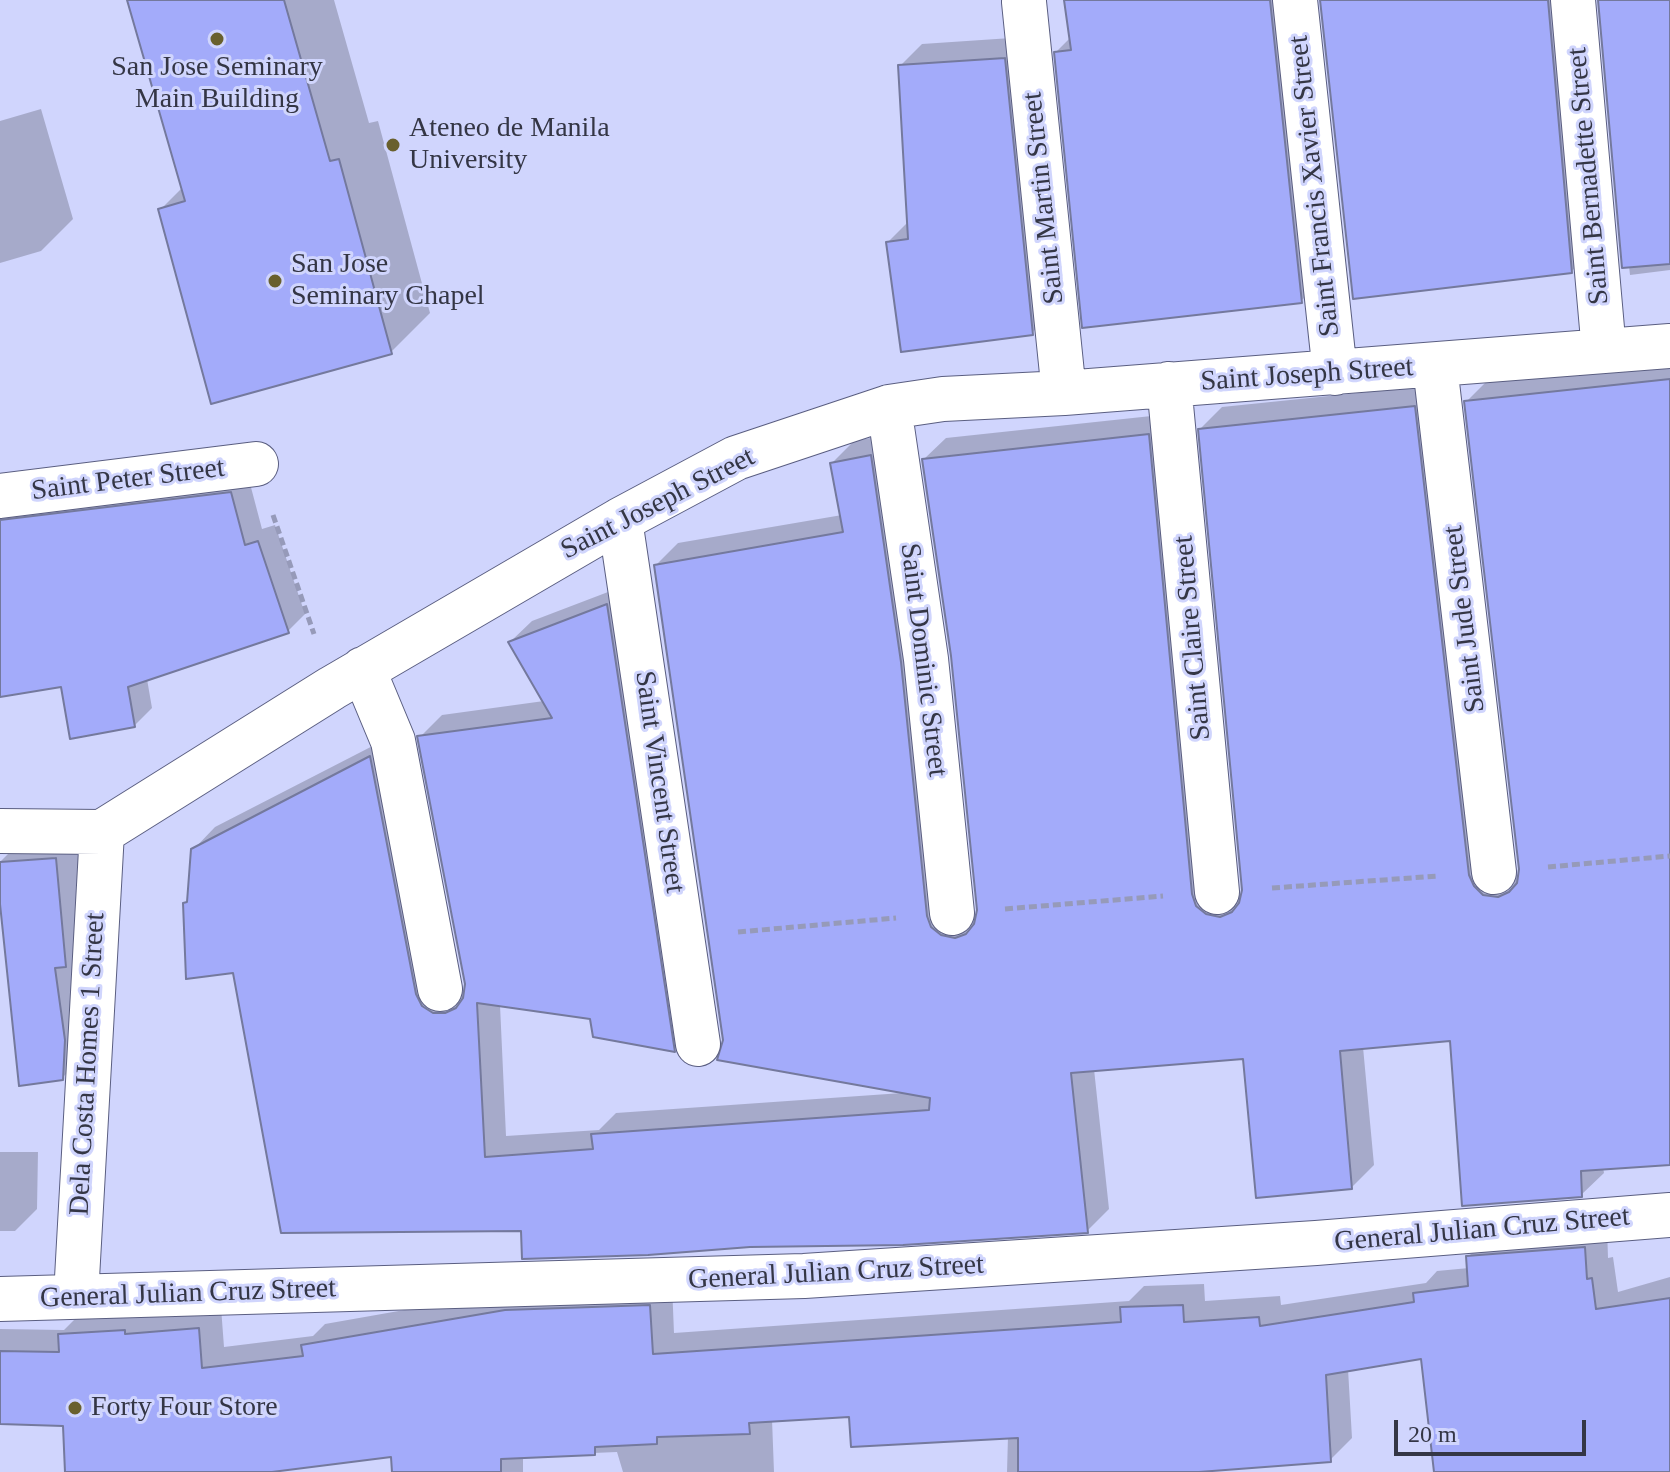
<!DOCTYPE html>
<html>
<head>
<meta charset="utf-8">
<style>
  body { margin:0 }
  #map { position:relative; width:1670px; height:1472px; overflow:hidden; background:#d0d5fd; font-family:Georgia,serif }
  canvas { display:block }
  .scale { position:absolute; left:1394px; top:1420px; width:192px; height:36px; box-sizing:border-box; border:4px solid #343645; border-top:0; padding-left:10px; font-size:24px; line-height:28px; white-space:nowrap; color:#343645; -webkit-text-stroke:6px #d0d5fd; paint-order:stroke }
</style>
</head>
<body>
<div id="map">
<canvas width="1670" height="1472"></canvas>
<div class="scale">20 m</div>
</div>
<script>
const g = document.querySelector('canvas').getContext('2d');
g.lineJoin = 'round';
function paint(path, color) { g.fillStyle = color; g.fill(path, 'evenodd'); }
const toPath = rows => new Path2D(rows.map(r => 'M' + r).join(''));
function strokePath(path, color, width, dash) { g.strokeStyle = color; g.lineWidth = width; g.lineCap = dash ? 'butt' : 'round'; g.setLineDash(dash || []); g.stroke(path); }
function drawText(font, color, halo, rows, align = 'center') {
  g.font = font + ' Georgia,serif'; g.lineWidth = 6; g.setLineDash([]); g.textBaseline = 'middle'; g.strokeStyle = halo; g.fillStyle = color; for (const [text, x, y, turn = 0] of rows) {
    g.save(); g.translate(x, y); g.rotate((+turn || 0) * Math.PI / 180); g.textAlign = isNaN(turn) ? turn : align; if (halo) g.strokeText(text, 0, 0); g.fillText(text, 0, 0); g.restore();
  }
}
const shadow = toPath([
  [129,0,334,0,369,123,378,121,430,313,391,352,161,209,183,187],
  [1066,0,1294,0,1324,278,1301,301,1056,52,1071,37],
  [1322,0,1571,0,1593,249,1571,272],
  [1600,0,1670,0,1670,270,1630,275],
  [1026,37,1054,310,1032,333,888,242,909,221,900,66,922,44],
  [41,109,73,219,41,251,0,263,0,121],
  [1670,362,1670,1163,1603,1167,1604,1173,1581,1195,1452,1039,1363,1047,1374,1165,1352,1187,1245,1057,1094,1069,1109,1209,1087,1231,523,1229,235,971,185,903,190,899,193,850,215,827,392,736,455,992,466,992,420,737,442,715,544,701,510,642,532,621,629,584,696,1028,674,1050,592,1017,500,1005,506,1136,599,1130,616,1113,902,1093,725,1040,656,565,678,543,842,515,832,463,854,441,892,434,963,914,978,916,953,656,924,459,946,438,1170,414,1228,893,1243,896,1200,429,1222,407,1436,385,1506,873,1520,875,1466,402,1488,380],
  [248,476,262,529,275,525,305,614,288,631,147,679,152,708,134,726,63,685,0,695,0,496],
  [77,836,87,943,84,1056,62,1078,0,878,0,862,21,841],
  [0,1152,38,1152,37,1209,15,1231,0,1231],
  [1607,1226,1608,1258,1613,1257,1618,1292,1670,1277,1670,1472,1467,1472,1423,1357,1348,1369,1352,1438,1330,1460,1194,1472,1007,1472,1008,1436,851,1414,772,1419,774,1472,623,1472,617,1452,523,1456,523,1472,395,1472,393,1455,256,1472,67,1472,64,1424,0,1422,0,1329,64,1330,82,1312,221,1307,224,1347,313,1336,325,1324,529,1288,672,1284,674,1333,1129,1301,1144,1286,1204,1284,1205,1301,1280,1296,1281,1305,1426,1283,1437,1271,1469,1268,1468,1257,1490,1235]
]);
const building = toPath([
  [127,0,284,0,330,161,339,159,392,354,211,404,158,209,185,201,127,0],
  [1064,0,1270,0,1302,303,1082,328,1054,52,1071,50,1064,0],
  [1320,0,1548,0,1572,273,1353,299,1320,0],
  [1598,0,1670,0,1670,264,1622,268,1598,0],
  [1005,58,1033,335,901,352,886,242,908,239,898,65,1005,58],
  [1670,379,1670,1165,1581,1171,1582,1197,1462,1206,1450,1041,1340,1051,1352,1189,1256,1198,1243,1059,1071,1073,1088,1233,903,1245,750,1247,648,1255,522,1259,521,1231,281,1233,233,973,186,979,183,903,187,902,191,849,370,756,416,994,422,1006,433,1013,445,1013,456,1008,463,998,465,984,417,736,552,718,508,642,607,604,675,1052,593,1037,590,1019,477,1003,485,1157,593,1149,591,1134,929,1110,930,1098,717,1060,723,1040,654,565,843,532,830,463,871,455,901,662,927,916,931,927,941,935,955,938,966,934,974,924,977,910,951,656,922,459,1149,434,1192,894,1196,906,1206,914,1220,917,1232,912,1239,903,1242,890,1198,429,1415,406,1469,875,1474,886,1483,895,1498,897,1509,892,1517,883,1519,869,1464,401,1670,379],
  [231,492,245,545,258,541,289,633,128,687,135,727,70,739,61,687,0,697,0,520,231,492],
  [56,858,66,967,55,968,65,1040,63,1080,19,1086,0,904,0,862,56,858],
  [1585,1247,1587,1279,1592,1278,1596,1309,1670,1298,1670,1472,1434,1472,1421,1359,1326,1375,1331,1462,1199,1472,1018,1472,1018,1438,851,1447,849,1417,749,1423,750,1434,657,1437,657,1444,595,1447,595,1455,501,1459,501,1472,392,1472,391,1457,272,1472,65,1472,63,1426,0,1424,0,1351,59,1352,58,1334,125,1330,125,1334,199,1328,202,1368,303,1356,301,1345,505,1310,650,1305,653,1354,1121,1322,1120,1307,1183,1305,1184,1322,1259,1317,1260,1326,1414,1302,1413,1293,1468,1286,1466,1256,1585,1247]
]);
const path = toPath([
  [273,515,314,634],
  [1548,867,1670,856],
  [1272,888,1438,876],
  [1005,909,1163,896],
  [738,932,896,918]
]);
const street = toPath([
  [1295,0,1335,373],
  [1573,0,1604,351],
  [1024,2,1064,393],
  [1435,366,1494,872],
  [1169,384,1217,892],
  [889,407,926,659,952,913],
  [0,496,256,464],
  [620,520,698,1044],
  [363,669,393,741,440,989],
  [0,831,102,832,332,688,620,520,736,458,889,407,943,399,1064,393,1670,346],
  [76,1296,102,832],
  [0,1299,804,1276,1316,1243,1670,1215]
]);
const markers = [
  [217,39,8,"#69602d"],
  [393,145,8,"#69602d"],
  [275,281,8,"#69602d"],
  [75,1408,8,"#69602d"]
];
const poiNames = [
  ["San Jose Seminary",217,68,"center"],
  ["Main Building",217,100,"center"],
  ["Ateneo de Manila",409,129],
  ["University",409,161],
  ["San Jose",291,265],
  ["Seminary Chapel",291,297],
  ["Forty Four Store",91,1408]
];
const streetNames = [
  ["Saint Bernadette Street",1589,176,-95],
  ["Saint Francis Xavier Street",1315,186,-96],
  ["Saint Martin Street",1044,198,-96],
  ["Saint Joseph Street",1307,375,-4],
  ["Saint Peter Street",128,480,-7],
  ["Saint Joseph Street",658,504,-27],
  ["Saint Jude Street",1465,619,-97],
  ["Saint Claire Street",1193,638,-95],
  ["Saint Dominic Street",923,660,83],
  ["Saint Vincent Street",659,782,82],
  ["Dela Costa Homes 1 Street",88,1064,-87],
  ["General Julian Cruz Street",1482,1230,-5],
  ["General Julian Cruz Street",836,1273,-3],
  ["General Julian Cruz Street",188,1294,-2]
];
paint(shadow, '#0003');
paint(building, '#a3abfa');
strokePath(building, '#74799d', 2);
strokePath(street, '#5a5e81', 46);
strokePath(path, '#969ab9', 5, [8, 4]);
strokePath(street, '#fff', 44);
for (const [x, y, r, color] of markers) { const dot = new Path2D(); dot.arc(x, y, r, 0, 2 * Math.PI); g.fillStyle = color; g.fill(dot); strokePath(dot, '#d0d5fd', 3); }
drawText('28px', '#343645', '#d0d5fd', poiNames, 'left');
drawText('28px', '#343645', '#d0d5fd', streetNames);
</script>
</body>
</html>
